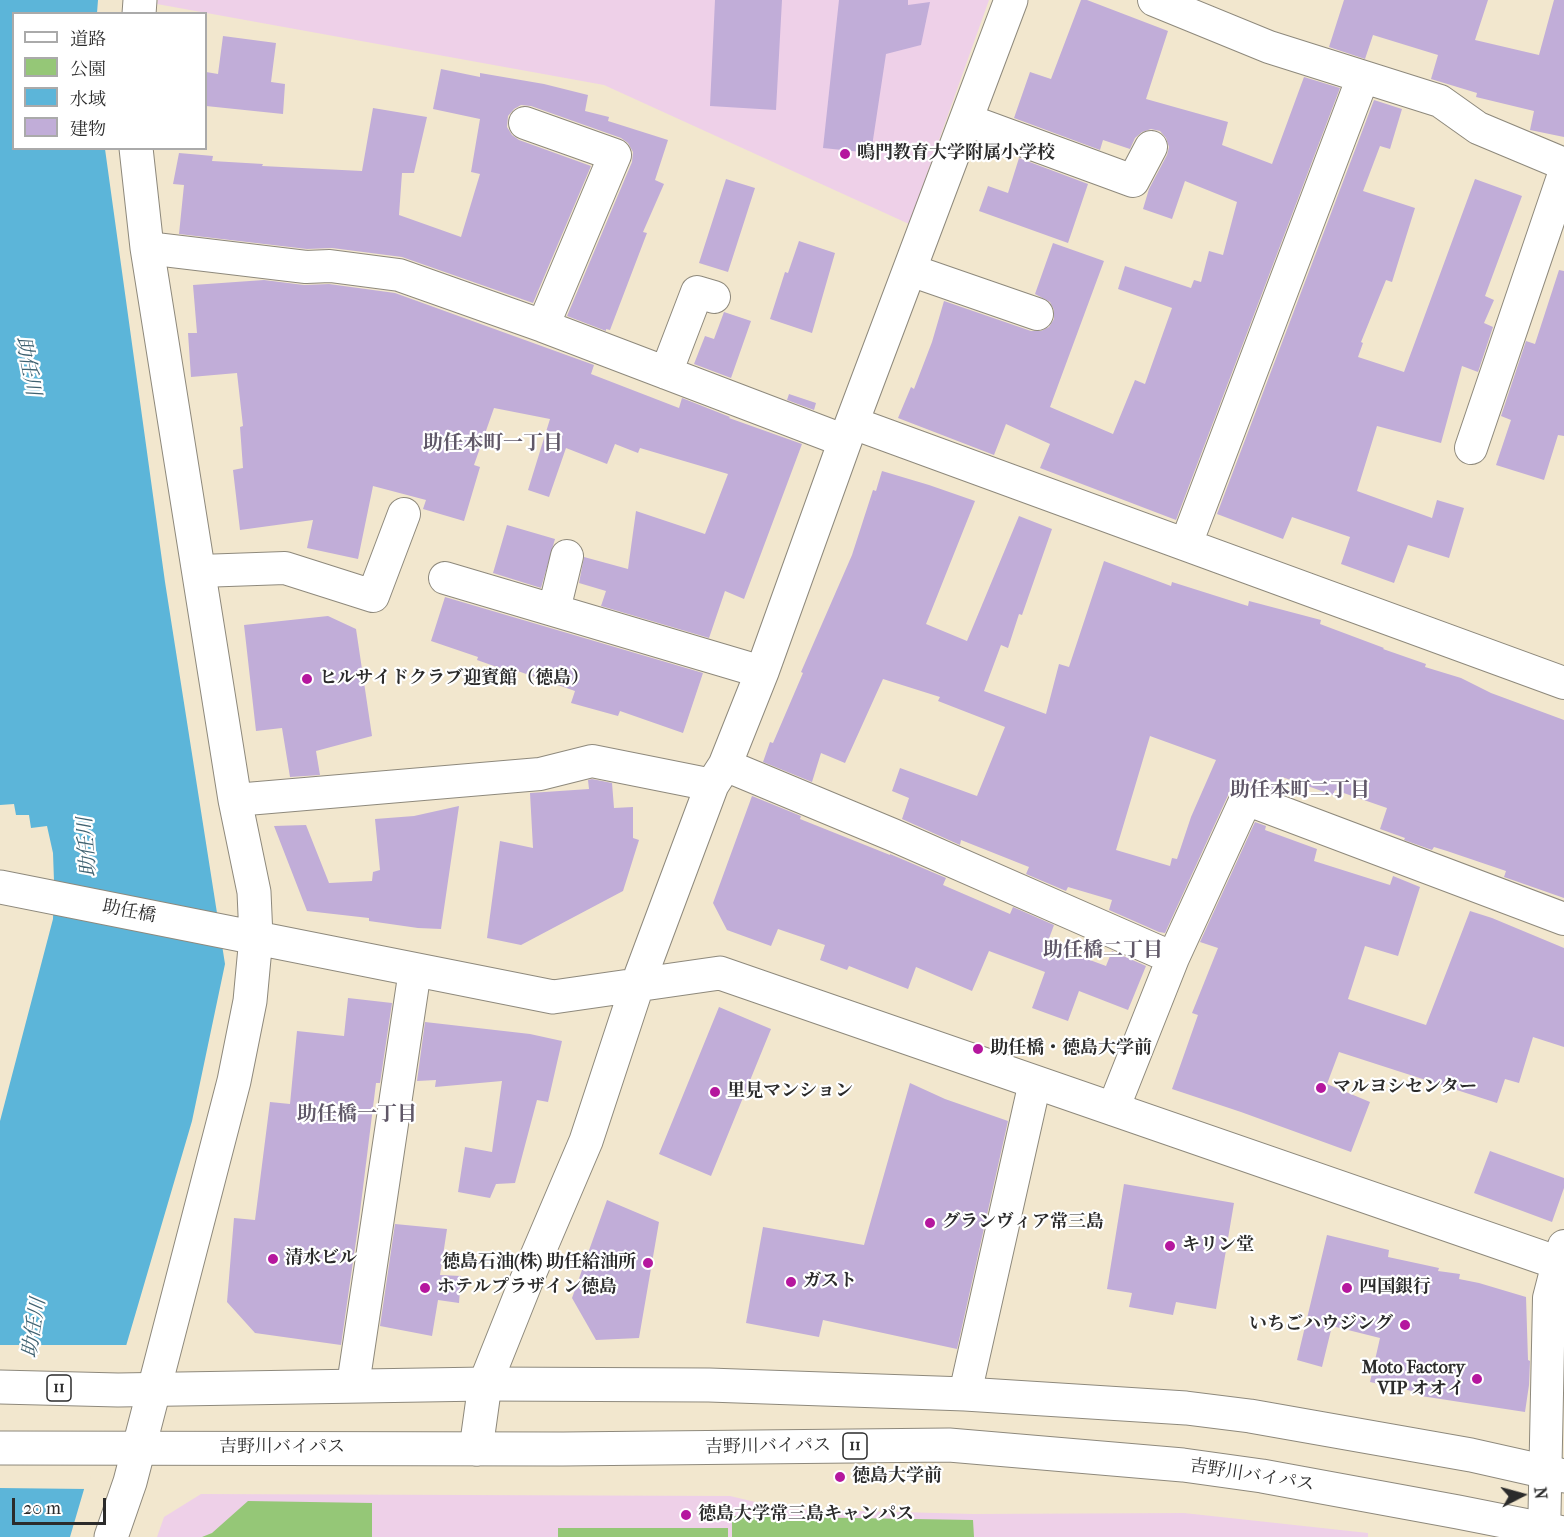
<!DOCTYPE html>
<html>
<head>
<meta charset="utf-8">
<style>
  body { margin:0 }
  #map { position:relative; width:1564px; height:1537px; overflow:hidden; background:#f2e7ce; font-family:"IM FELL French Canon","Noto Serif JP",serif }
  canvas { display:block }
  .legend { position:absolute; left:12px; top:12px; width:195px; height:138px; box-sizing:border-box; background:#fff; border:2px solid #aaa; margin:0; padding:8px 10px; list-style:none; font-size:18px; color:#2b2b2b }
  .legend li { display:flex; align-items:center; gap:12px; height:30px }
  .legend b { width:30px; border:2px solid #aaa }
  .north { position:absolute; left:1492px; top:1465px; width:60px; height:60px; -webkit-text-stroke:4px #fff; paint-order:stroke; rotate:84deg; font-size:16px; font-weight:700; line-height:24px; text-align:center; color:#2b2b2b }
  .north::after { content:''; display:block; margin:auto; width:21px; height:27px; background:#2b2b2b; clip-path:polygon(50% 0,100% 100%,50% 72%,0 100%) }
  .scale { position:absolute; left:12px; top:1498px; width:94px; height:27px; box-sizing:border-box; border:3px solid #2b2b2b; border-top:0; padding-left:8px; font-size:18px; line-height:21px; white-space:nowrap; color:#2b2b2b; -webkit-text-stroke:4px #fff; paint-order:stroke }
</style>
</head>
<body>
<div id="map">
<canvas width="1564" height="1537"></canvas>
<ul class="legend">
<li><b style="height:8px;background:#fff"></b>道路</li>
<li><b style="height:16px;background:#95c777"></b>公園</li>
<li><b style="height:16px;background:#5cb5d9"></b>水域</li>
<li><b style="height:16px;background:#c1add8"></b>建物</li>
</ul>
<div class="north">N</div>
<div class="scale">20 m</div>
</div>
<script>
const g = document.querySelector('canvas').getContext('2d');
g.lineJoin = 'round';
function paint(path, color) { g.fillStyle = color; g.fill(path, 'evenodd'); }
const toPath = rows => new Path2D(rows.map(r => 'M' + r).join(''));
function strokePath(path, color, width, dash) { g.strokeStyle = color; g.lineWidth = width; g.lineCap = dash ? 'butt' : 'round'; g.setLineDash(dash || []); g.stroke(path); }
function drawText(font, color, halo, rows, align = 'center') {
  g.font = font + ' "IM FELL French Canon","Noto Serif JP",serif'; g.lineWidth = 4.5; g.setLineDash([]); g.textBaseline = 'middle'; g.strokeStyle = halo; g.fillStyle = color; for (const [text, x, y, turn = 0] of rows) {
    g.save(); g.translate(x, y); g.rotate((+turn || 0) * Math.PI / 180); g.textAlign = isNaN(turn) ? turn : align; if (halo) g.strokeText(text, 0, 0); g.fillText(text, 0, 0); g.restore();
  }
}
const built = toPath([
  [158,0,989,0,909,224,604,85,157,4],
  [201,1494,730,1496,785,1509,973,1514,1184,1513,1368,1533,1368,1537,157,1537,164,1517]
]);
const green = toPath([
  [248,1501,372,1503,372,1537,202,1537,212,1533],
  [732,1516,973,1520,974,1537,732,1537],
  [558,1528,728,1528,728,1537,558,1537]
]);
const water = toPath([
  [0,0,98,0,97,13,14,14,14,148,105,149,165,582,225,964,192,1121,70,1537,0,1537,0,1121,53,919,54,881,53,853,47,826,31,828,29,815,16,815,14,804,0,805]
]);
const pier = toPath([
  [0,1345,130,1345,87,1489,0,1488]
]);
const building = toPath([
  [715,0,782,0,776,110,710,106],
  [839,0,908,0,908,5,930,2,921,45,886,54,871,153,823,148],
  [1081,0,1087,0,1168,31,1146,99,1228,122,1222,145,1272,164,1304,77,1340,88,1176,520,1040,468,1050,444,1006,424,994,455,898,418,911,387,914,389,932,342,944,301,1031,331,1041,331,1049,327,1054,319,1054,310,1050,302,1035,294,1053,243,1104,261,1050,407,1113,434,1135,380,1145,384,1172,308,1118,289,1125,266,1191,288,1194,280,1201,282,1209,251,1223,255,1237,202,1185,181,1172,219,1143,209,1149,189,1167,155,1169,147,1166,138,1160,131,1151,129,1142,132,1135,138,1130,149,1103,140,1100,150,1014,118,1030,72,1051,79],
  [1344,0,1488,0,1475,40,1539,55,1554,0,1564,0,1564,137,1530,130,1534,111,1476,97,1477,93,1431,79,1438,55,1373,35,1365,59,1329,47],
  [223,36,276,43,271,82,285,84,283,114,206,106,206,72,218,74],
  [441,69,480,77,480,73,544,84,588,95,585,111,609,117,608,121,668,140,655,180,664,184,643,232,647,233,610,330,606,329,606,331,567,316,632,162,633,152,628,143,621,138,531,106,521,105,514,109,508,116,507,127,512,135,519,140,591,166,533,303,402,257,332,248,307,249,179,234,184,185,173,184,179,153,213,156,212,161,263,164,262,166,362,171,373,108,427,117,414,173,402,173,399,215,461,237,480,174,471,172,480,119,433,109],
  [1374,100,1402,109,1390,149,1380,146,1363,191,1415,208,1392,282,1386,280,1361,342,1363,343,1358,357,1404,372,1475,179,1522,196,1485,296,1494,300,1484,323,1493,327,1478,372,1462,366,1441,443,1377,426,1357,491,1432,518,1437,500,1464,508,1449,558,1408,545,1394,583,1341,564,1350,537,1292,517,1283,539,1217,514],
  [1019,158,1088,184,1068,243,979,211,988,186,1008,193],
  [726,179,755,188,728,272,699,263],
  [799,241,835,253,812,333,770,319,785,272,788,273],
  [1559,270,1564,271,1564,436,1558,435,1544,480,1496,465,1511,420,1501,416,1526,341,1535,344],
  [264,280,304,285,329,284,395,293,594,365,591,374,679,408,682,398,730,417,729,418,802,444,744,599,725,591,709,638,601,606,606,591,579,583,584,557,628,569,636,511,705,534,728,474,640,448,638,453,615,444,607,464,566,448,549,497,528,490,550,419,494,408,474,465,480,467,464,521,423,509,426,500,373,486,358,559,307,548,313,520,240,530,233,470,243,468,240,427,243,426,237,373,191,377,188,333,197,333,193,285],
  [724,312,751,321,731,378,694,364,705,336,714,339],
  [789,394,816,403,814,410,787,400],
  [882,471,929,485,975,501,926,624,967,641,1019,516,1052,529,1022,615,1019,614,1008,648,1001,645,984,691,1046,714,1059,664,1069,667,1104,561,1171,586,1172,582,1248,606,1249,601,1321,620,1320,624,1384,648,1383,649,1426,664,1425,667,1461,678,1491,693,1564,720,1564,898,1504,877,1506,871,1447,851,1434,847,1432,850,1404,840,1405,838,1380,829,1387,808,1335,790,1333,795,1282,777,1277,792,1252,782,1244,781,1236,784,1230,791,1165,933,1159,932,1109,910,1112,900,1068,887,1066,891,1026,874,1029,867,961,840,960,845,902,819,909,798,892,791,900,768,977,796,1005,727,938,701,940,697,883,679,845,763,821,753,812,782,763,762,770,742,773,743,803,673,801,672,852,555,873,490,876,491],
  [1150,736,1216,760,1191,817,1177,859,1172,858,1170,866,1116,850],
  [507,525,555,539,541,588,493,573],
  [445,597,703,673,683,733,620,711,618,716,571,703,575,691,512,669,511,672,477,660,478,657,431,641],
  [328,616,356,629,372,736,316,751,320,775,290,777,282,728,256,731,244,625],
  [592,779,612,783,614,808,633,807,633,838,639,840,623,891,521,945,487,938,500,841,533,848,530,793,589,789,588,780],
  [752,796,801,816,800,819,890,855,890,854,946,878,943,885,1010,914,1013,907,1054,925,1047,944,1106,966,1112,951,1146,966,1128,1010,1079,991,1068,1021,1032,1008,1045,972,989,951,972,991,916,967,908,989,849,966,847,970,820,960,825,945,778,929,771,946,727,930,713,903],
  [459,806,441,929,418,928,369,921,369,918,307,911,274,826,306,825,329,883,372,881,373,872,380,870,375,819,414,816],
  [1255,822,1266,826,1265,830,1317,849,1314,861,1390,885,1393,876,1420,887,1398,956,1365,946,1348,999,1426,1025,1470,911,1492,918,1564,948,1564,1047,1533,1037,1519,1083,1505,1079,1497,1103,1339,1052,1327,1084,1370,1102,1351,1152,1241,1112,1172,1089,1198,1015,1192,1013,1218,948,1200,942],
  [348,998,392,1003,380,1083,376,1083,359,1220,341,1345,255,1333,227,1302,234,1218,255,1220,270,1102,290,1104,297,1031,344,1036],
  [719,1007,771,1029,711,1176,659,1154],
  [425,1022,530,1034,562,1041,548,1102,537,1100,515,1183,496,1184,490,1198,458,1192,465,1147,492,1152,502,1081,435,1087,436,1080,417,1081],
  [910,1083,945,1099,1008,1121,957,1349,823,1320,819,1337,746,1323,763,1227,864,1245],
  [1490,1151,1564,1178,1564,1188,1552,1222,1474,1193],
  [1124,1184,1234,1203,1216,1309,1176,1302,1173,1315,1129,1307,1132,1293,1107,1289],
  [607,1200,659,1222,639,1338,596,1340,572,1298],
  [395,1224,447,1229,440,1275,461,1276,459,1303,438,1300,432,1336,380,1326],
  [1327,1235,1389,1250,1388,1257,1439,1268,1438,1271,1460,1274,1459,1279,1479,1283,1526,1297,1528,1360,1530,1361,1529,1385,1525,1412,1421,1396,1421,1393,1370,1382,1380,1338,1332,1326,1322,1367,1297,1360]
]);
const minor = toPath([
  [1154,0,1269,47,1440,101,1478,128,1564,164],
  [967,120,1133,181,1151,147],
  [525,123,615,155,543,326],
  [147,248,306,267,330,266,399,275,543,326,845,441],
  [910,270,1037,314],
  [666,373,697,292,714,297],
  [853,423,1564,683],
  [1471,448,1564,174],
  [1186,544,1363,77],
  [200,571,285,568,373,596,404,514],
  [445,578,762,672],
  [554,610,567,556],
  [725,765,893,835,1173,958],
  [235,800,540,774,592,761,712,785],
  [1113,1109,1173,958,1246,799,1564,919],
  [353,1385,415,970],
  [965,1394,1035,1082],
  [1544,1537,1549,1298,1558,1263,1564,1246]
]);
const tertiary = toPath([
  [139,14,140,0],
  [0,887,553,997,720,973,1564,1265],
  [476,1449,485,1384,525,1284,586,1141,638,983,712,785,725,765,762,672,845,441,1011,0],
  [111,1537,130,1482,234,1081,250,1001,256,937,254,892,235,800,147,248,136,148]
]);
const trunk = toPath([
  [0,1387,118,1390,485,1384,709,1385,965,1394,1186,1408,1250,1416,1471,1455,1564,1476],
  [0,1448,563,1449,949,1445,1183,1465,1262,1476,1458,1512,1564,1533]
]);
const markers = [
  [845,154,6,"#b5179e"],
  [307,679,6,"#b5179e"],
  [978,1049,6,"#b5179e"],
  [1321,1088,6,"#b5179e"],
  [715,1092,6,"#b5179e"],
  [930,1223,6,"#b5179e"],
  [1170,1246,6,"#b5179e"],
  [273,1259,6,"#b5179e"],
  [648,1263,6,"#b5179e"],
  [791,1282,6,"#b5179e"],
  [425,1288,6,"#b5179e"],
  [1347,1288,6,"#b5179e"],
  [1405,1325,6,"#b5179e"],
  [1477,1379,6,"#b5179e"],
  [840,1477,6,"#b5179e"],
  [686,1515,6,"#b5179e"]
];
const shields = [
  [59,1388,24],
  [855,1446,24]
];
const shieldNames = [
  ["11",59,1388],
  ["11",855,1446]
];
const poiNames = [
  ["鳴門教育大学附属小学校",857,154],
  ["ヒルサイドクラブ迎賓館（徳島）",319,679],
  ["助任橋・徳島大学前",990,1049],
  ["マルヨシセンター",1333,1088],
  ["里見マンション",727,1092],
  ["グランヴィア常三島",942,1223],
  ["キリン堂",1182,1246],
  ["清水ビル",285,1259],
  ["徳島石油(株) 助任給油所",636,1263,"right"],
  ["ガスト",803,1282],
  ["ホテルプラザイン徳島",437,1288],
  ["四国銀行",1359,1288],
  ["いちごハウジング",1393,1325,"right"],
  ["Moto Factory",1465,1369,"right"],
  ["VIP オオイ",1465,1390,"right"],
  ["徳島大学前",852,1477],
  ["徳島大学常三島キャンパス",698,1515]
];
const streetNames = [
  ["助任橋",129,912,11],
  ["吉野川バイパス",768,1447,-1],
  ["吉野川バイパス",282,1448],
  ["吉野川バイパス",1252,1476,9]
];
const waterNames = [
  ["助任川",27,366,79],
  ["助任川",88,847,-94],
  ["助任川",35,1328,-81]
];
const neighbourhoodNames = [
  ["助任本町一丁目",493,444],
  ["助任本町二丁目",1300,791],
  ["助任橋二丁目",1103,951],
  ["助任橋一丁目",357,1115]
];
paint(built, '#eed0e8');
paint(green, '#95c777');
paint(water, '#5cb5d9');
paint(pier, '#f2e7ce');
paint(building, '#c1add8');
strokePath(minor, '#8e897c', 34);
strokePath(tertiary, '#8e897c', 35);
strokePath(trunk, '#8e897c', 35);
strokePath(minor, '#fff', 32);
strokePath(tertiary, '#fff', 33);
strokePath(trunk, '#fff', 33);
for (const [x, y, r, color] of markers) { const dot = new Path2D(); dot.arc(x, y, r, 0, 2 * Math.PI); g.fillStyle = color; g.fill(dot); strokePath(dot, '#fff', 2); }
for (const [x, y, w] of shields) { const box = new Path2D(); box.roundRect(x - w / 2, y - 13, w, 26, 4.5); g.fillStyle = '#fff'; g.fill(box); strokePath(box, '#2b2b2b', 1.5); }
drawText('bold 16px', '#2b2b2b', null, shieldNames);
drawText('bold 18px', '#2b2b2b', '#fff', poiNames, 'left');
drawText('18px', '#2b2b2b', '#fff', streetNames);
drawText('italic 20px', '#3f6271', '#fff', waterNames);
drawText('bold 20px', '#605868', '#fff', neighbourhoodNames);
</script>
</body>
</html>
